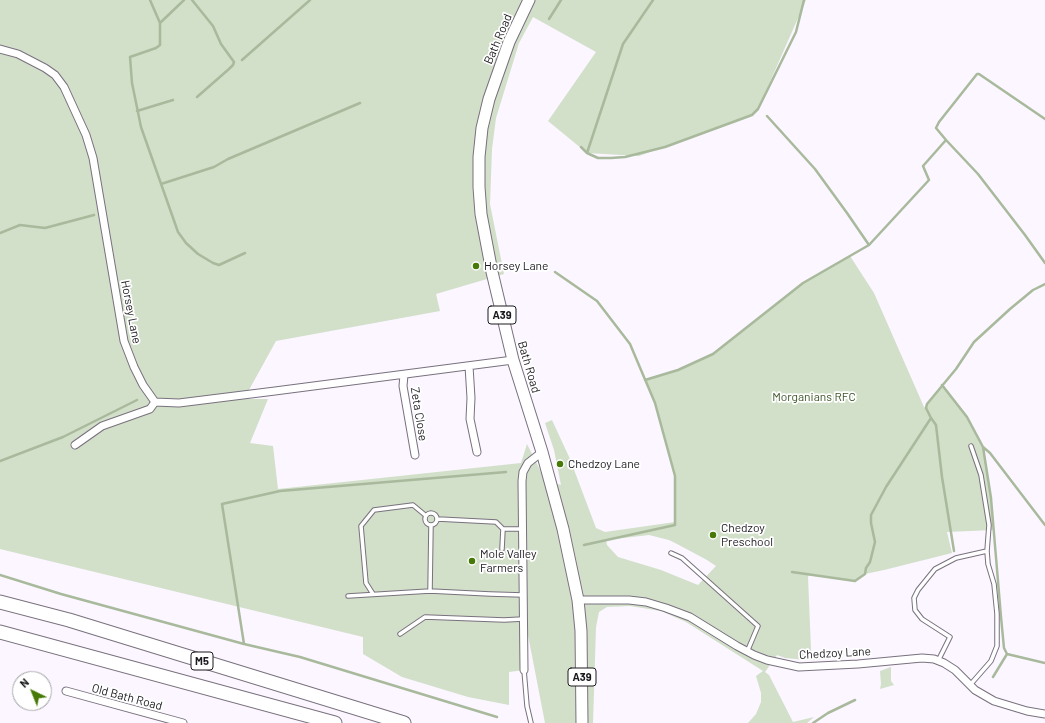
<!DOCTYPE html>
<html>
<head>
<meta charset="utf-8">
<style>
  body { margin:0 }
  #map { position:relative; width:1045px; height:723px; overflow:hidden; background:#fbf6ff; font-family:Barlow,sans-serif }
  canvas { display:block }
  .north { position:absolute; left:12px; top:671px; width:40px; height:40px; box-sizing:border-box; background:#fff; border:1px solid #a4a3a5; border-radius:50%; rotate:317deg; font-size:11px; font-weight:700; line-height:16px; text-align:center; color:#1c191e }
  .north::after { content:''; display:block; margin:auto; width:14px; height:18px; background:#467906; clip-path:polygon(50% 0,100% 100%,50% 72%,0 100%) }
</style>
</head>
<body>
<div id="map">
<canvas width="1045" height="723"></canvas>
<div class="north">N</div>
</div>
<script>
const g = document.querySelector('canvas').getContext('2d');
g.lineJoin = 'round';
function paint(path, color) { g.fillStyle = color; g.fill(path, 'evenodd'); }
const toPath = rows => new Path2D(rows.map(r => 'M' + r).join(''));
function strokePath(path, color, width, dash) { g.strokeStyle = color; g.lineWidth = width; g.lineCap = dash ? 'butt' : 'round'; g.setLineDash(dash || []); g.stroke(path); }
function drawText(font, color, halo, rows, align = 'center') {
  g.font = font + ' Barlow,sans-serif'; g.lineWidth = 3.5; g.setLineDash([]); g.textBaseline = 'middle'; g.strokeStyle = halo; g.fillStyle = color; for (const [text, x, y, turn = 0] of rows) {
    g.save(); g.translate(x, y); g.rotate((+turn || 0) * Math.PI / 180); g.textAlign = isNaN(turn) ? turn : align; if (halo) g.strokeText(text, 0, 0); g.fillText(text, 0, 0); g.restore();
  }
}
const green = toPath([
  [0,0,806,0,758,109,752,115,639,156,587,153,548,121,596,52,533,17,519,43,496,118,492,149,490,204,504,274,436,294,440,311,276,341,244,399,268,399,250,443,273,446,278,489,521,463,527,444,545,480,561,485,554,450,545,423,552,420,570,459,596,528,605,532,675,522,675,476,655,403,645,380,678,370,713,354,803,283,850,256,874,293,924,407,926,408,927,404,942,385,967,417,983,447,991,498,993,530,947,532,952,553,884,570,865,574,855,581,809,575,808,577,811,649,813,656,821,657,822,659,806,660,785,658,777,655,765,672,769,675,793,722,814,717,807,723,748,723,756,714,761,702,761,693,756,676,763,671,686,622,661,611,630,606,607,607,599,612,596,627,593,723,545,723,528,635,527,596,524,595,524,670,509,672,509,705,468,697,402,677,363,654,363,637,0,549],
  [649,535,669,540,677,544,707,560,716,566,698,585,661,570,618,557,607,545,606,540],
  [891,667,891,681,894,685,880,689,881,684,880,671]
]);
const stream = toPath([
  [150,0,160,23,160,45,156,48,130,57,132,83,141,127,178,232,186,243,198,254,213,263,219,265,245,253],
  [192,0,213,26,221,44,234,62,233,65,229,69,197,97],
  [549,19,561,0],
  [160,23,184,0],
  [242,60,310,0],
  [137,111,173,100],
  [767,116,815,169,847,213,869,245],
  [946,140,978,174,1025,235,1045,263],
  [581,147,587,153,623,44,653,0],
  [587,153,598,158,611,158,625,157,665,147,752,115,758,109,796,32,804,0],
  [161,184,214,167,228,159,360,103],
  [0,233,20,225,45,228,94,215],
  [555,272,597,301,630,344,655,403,675,476,675,525,584,545],
  [645,380,678,370,713,354,803,283,869,245,929,180,923,166,946,140,936,128,939,122,977,74,979,74,1045,119],
  [942,385,967,417,983,447,991,498,1001,617,1004,648,1007,654,993,677],
  [931,418,936,425,942,477,954,551],
  [983,447,990,453,1045,525],
  [0,461,63,437,137,400],
  [792,572,855,581,865,574,866,568,870,562,875,542,871,523,871,515,886,487,931,418,926,408,927,404,956,369,974,342,1010,309,1033,290,1045,284],
  [0,575,61,594,244,644,300,657,497,717],
  [244,644,222,504,280,491,506,472],
  [1007,654,1045,663],
  [813,723,828,713,855,700]
]);
const lane = toPath([
  [971,446,981,475,989,525,987,551],
  '425 519a6 6 0 1 1 12 0a6 6 0 1 1-12 0Z',
  [438,519,496,522,503,529],
  [431,525,430,591,490,594,523,595],
  [502,549,503,529,523,529],
  [671,553,682,558,758,626,747,652],
  [373,594,366,583,361,526,374,510,413,505,425,515],
  [348,596,430,591],
  [400,634,425,617,504,620,523,619],
  [938,661,950,637,922,619,915,610,914,598,918,590,935,569,956,558,987,551,988,564,994,584,997,614,997,646,991,661,970,685],
  [524,670,527,706,531,723]
]);
const street = toPath([
  [0,49,18,54,45,68,55,75,64,87,86,135,93,158,124,341,134,367,143,385,155,402,179,403,275,391,513,360],
  [469,366,471,398,470,419,477,452],
  [404,375,403,386,415,455],
  [75,445,102,426,150,409,155,402],
  [578,600,629,600,646,602,666,608,690,617,737,646,754,655,767,660,799,667,858,664,922,658,934,659,944,663,955,670,975,690,994,701,1027,711,1045,714],
  [524,670,522,481,523,472,528,463,542,452],
  [66,691,183,723]
]);
const primary = toPath([
  [529,0,509,42,489,99,482,128,479,157,479,187,481,214,492,272,513,360,542,452,563,529,578,600,581,631,582,723]
]);
const highway = toPath([
  [0,602,69,620,404,723],
  [0,632,335,723]
]);
const markers = [
  [476,266,4,"#467906"],
  [560,464,4,"#467906"],
  [713,535,4,"#467906"],
  [472,561,4,"#467906"]
];
const shields = [
  [502,315,28],
  [202,661,22],
  [582,677,28]
];
const shieldNames = [
  ["A39",502,315],
  ["M5",202,661],
  ["A39",582,677]
];
const streetNames = [
  ["Bath Road",498,39,-67],
  ["Horsey Lane",131,312,79],
  ["Bath Road",529,367,74],
  ["Zeta Close",419,414,81],
  ["Chedzoy Lane",835,653,-3],
  ["Old Bath Road",127,697,15]
];
const poiNames = [
  ["Horsey Lane",484,266],
  ["Chedzoy Lane",568,464],
  ["Chedzoy",721,528],
  ["Preschool",721,542],
  ["Mole Valley",480,554],
  ["Farmers",480,568]
];
const parkNames = [
  ["Morganians RFC",814,397]
];
paint(green, '#d2dfc9');
strokePath(stream, '#a8b99c', 2.5);
strokePath(lane, '#79717e', 5.5);
strokePath(street, '#79717e', 9);
strokePath(primary, '#79717e', 13);
strokePath(highway, '#79717e', 15);
strokePath(lane, '#fff', 3.5);
strokePath(street, '#fff', 7);
strokePath(primary, '#fff', 11);
strokePath(highway, '#fff', 13);
for (const [x, y, r, color] of markers) { const dot = new Path2D(); dot.arc(x, y, r, 0, 2 * Math.PI); g.fillStyle = color; g.fill(dot); strokePath(dot, '#fff', 1.5); }
for (const [x, y, w] of shields) { const box = new Path2D(); box.roundRect(x - w / 2, y - 9, w, 18, 3); g.fillStyle = '#fff'; g.fill(box); strokePath(box, '#1c191e', 1); }
drawText('bold 11px', '#1c191e', null, shieldNames);
drawText('12px', '#1c191e', '#fff', streetNames);
drawText('12px', '#1c191e', '#fff', poiNames, 'left');
drawText('12px', '#3b5327', '#fff', parkNames);
</script>
</body>
</html>
